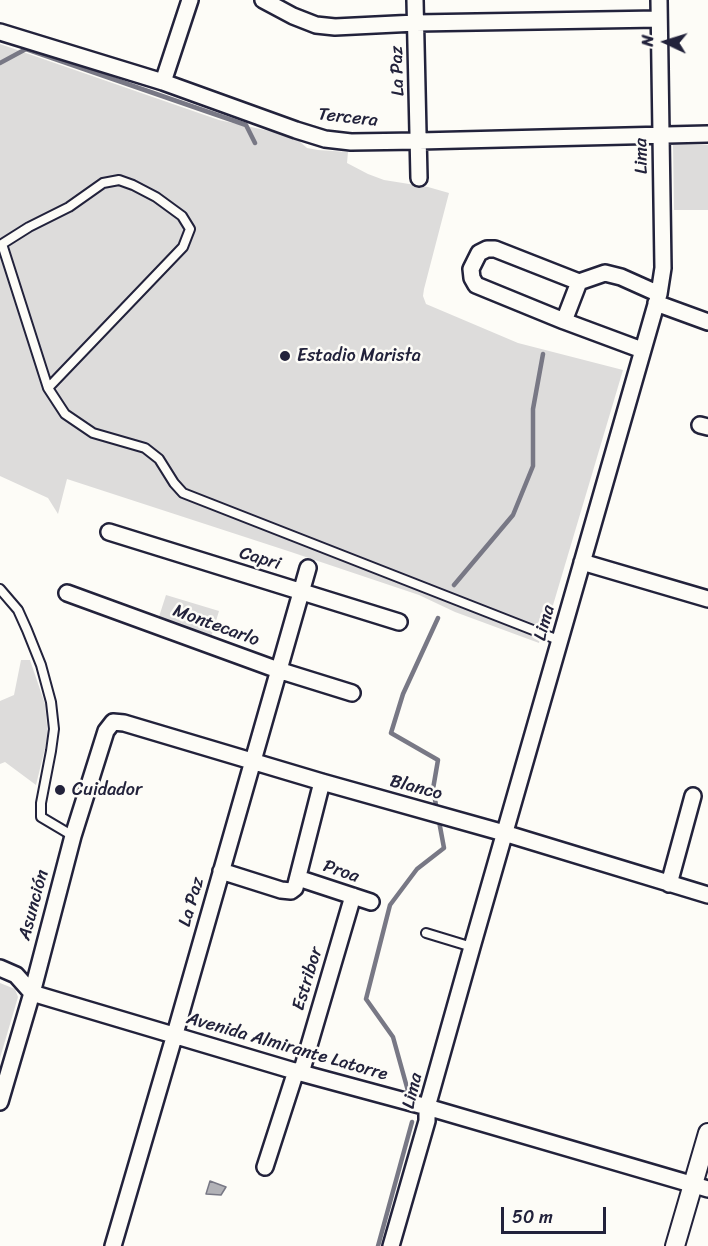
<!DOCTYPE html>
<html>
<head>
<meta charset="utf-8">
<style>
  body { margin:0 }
  #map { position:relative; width:708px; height:1246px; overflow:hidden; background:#fdfcf7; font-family:Sriracha,sans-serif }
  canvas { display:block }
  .north { position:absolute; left:636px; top:12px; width:60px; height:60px; -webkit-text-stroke:4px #fdfcf7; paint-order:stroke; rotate:274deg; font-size:16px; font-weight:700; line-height:24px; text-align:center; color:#22223b }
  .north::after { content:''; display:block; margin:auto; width:21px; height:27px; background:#22223b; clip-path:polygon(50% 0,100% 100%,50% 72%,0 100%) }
  .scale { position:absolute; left:501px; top:1207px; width:105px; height:27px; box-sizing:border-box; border:3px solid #22223b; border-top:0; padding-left:8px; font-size:18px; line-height:21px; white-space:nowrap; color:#22223b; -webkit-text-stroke:4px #fdfcf7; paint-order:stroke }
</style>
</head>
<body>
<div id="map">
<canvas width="708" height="1246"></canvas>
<div class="north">N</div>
<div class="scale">50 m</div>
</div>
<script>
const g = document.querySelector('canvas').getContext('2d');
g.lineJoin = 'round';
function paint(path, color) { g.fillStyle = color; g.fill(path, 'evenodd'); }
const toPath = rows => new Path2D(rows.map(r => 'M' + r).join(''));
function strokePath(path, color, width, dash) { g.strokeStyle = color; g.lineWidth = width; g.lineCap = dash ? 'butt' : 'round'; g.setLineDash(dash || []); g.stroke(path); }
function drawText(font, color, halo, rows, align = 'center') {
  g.font = font + ' Sriracha,sans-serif'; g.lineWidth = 5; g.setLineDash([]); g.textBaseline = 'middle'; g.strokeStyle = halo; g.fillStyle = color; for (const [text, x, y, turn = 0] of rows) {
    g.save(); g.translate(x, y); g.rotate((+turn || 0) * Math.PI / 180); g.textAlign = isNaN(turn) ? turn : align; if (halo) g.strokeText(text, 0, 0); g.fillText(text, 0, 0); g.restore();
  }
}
const green = toPath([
  [0,44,219,120,283,134,298,140,307,148,318,150,348,152,347,163,368,174,384,180,428,187,449,193,424,289,423,296,426,304,518,343,623,370,548,622,544,623,539,643,455,612,419,595,291,552,67,479,58,514,48,498,0,476],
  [673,145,708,145,708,210,674,210],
  [166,595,219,611,209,644,155,629],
  [21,660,30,660,45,704,48,736,36,785,5,762,0,764,0,701,14,695],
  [0,983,15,989,18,997,0,1058]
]);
const water = toPath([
  [210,1181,226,1187,221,1195,206,1194,210,1181]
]);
const stream = toPath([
  [0,63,26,49,246,125,255,143],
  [454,585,513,515,533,466,533,409,543,354],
  [408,1091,393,1037,366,999,390,905,417,869,444,848,433,789,438,760,391,733,403,694,438,618],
  [378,1246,412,1122]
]);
const service = toPath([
  [48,388,2,244,29,227,69,207,103,183,119,180,133,185,156,197,182,216,190,229,183,247,48,388,65,414,93,433,145,448,159,459,174,483,183,493,561,641],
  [0,589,18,610,27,630,41,665,51,702,54,729,51,751,41,803,41,817,73,836],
  [426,933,472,947]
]);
const minor = toPath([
  [263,0,293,16,316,25,335,27,416,23,659,19],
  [415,0,419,178],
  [0,32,163,82,296,130,325,139,351,142,419,141,708,134],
  [163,82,190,0],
  [656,303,708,322],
  [564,321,579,282],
  [642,350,564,321,476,285,472,278,471,269,479,253,487,249,495,249,579,282,605,273,621,277,659,294],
  [700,425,708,427],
  [109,532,399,622],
  [582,562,708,599],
  [67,593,278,670,352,693],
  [221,871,281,890,291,891,295,888,322,782],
  [298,878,371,902],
  [669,884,693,796],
  [0,968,16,975,32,993,301,1073,427,1107,708,1189],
  [301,1073,353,896],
  [0,1102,32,993,73,836,106,731,113,722,124,723,322,782,504,833,708,895],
  [265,1167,296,1071],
  [113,1246,175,1034,308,568],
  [391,1246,427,1121,427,1107,472,947,659,294,663,268,659,0]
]);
const tertiary = toPath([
  [675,1246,708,1133]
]);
const markers = [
  [285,356,6,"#22223b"],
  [60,790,6,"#22223b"]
];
const streetNames = [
  ["La Paz",398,71,-92],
  ["Tercera",348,118,6],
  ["Lima",642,156,-91],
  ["Capri",260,559,17],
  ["Lima",545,623,-75],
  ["Montecarlo",216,626,20],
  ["Blanco",416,788,15],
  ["Proa",341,872,19],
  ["La Paz",192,902,-74],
  ["Asunción",34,905,-75],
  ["Estribor",308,979,-73],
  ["Avenida Almirante Latorre",287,1047,16],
  ["Lima",413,1091,-77]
];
const poiNames = [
  ["Estadio Marista",297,356],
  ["Cuidador",72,790]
];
paint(green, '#dddcdb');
paint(water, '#b2b2b7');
strokePath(water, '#787885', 1.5);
strokePath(stream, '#787885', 4.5);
strokePath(service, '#22223b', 12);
strokePath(minor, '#22223b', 20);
strokePath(tertiary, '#22223b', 22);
strokePath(service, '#fdfcf7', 8);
strokePath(minor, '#fdfcf7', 15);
strokePath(tertiary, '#fdfcf7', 18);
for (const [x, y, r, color] of markers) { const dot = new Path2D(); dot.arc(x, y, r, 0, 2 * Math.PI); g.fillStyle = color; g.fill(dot); strokePath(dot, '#fdfcf7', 2); }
drawText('18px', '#22223b', '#fdfcf7', streetNames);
drawText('18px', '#22223b', '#fdfcf7', poiNames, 'left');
</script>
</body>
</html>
